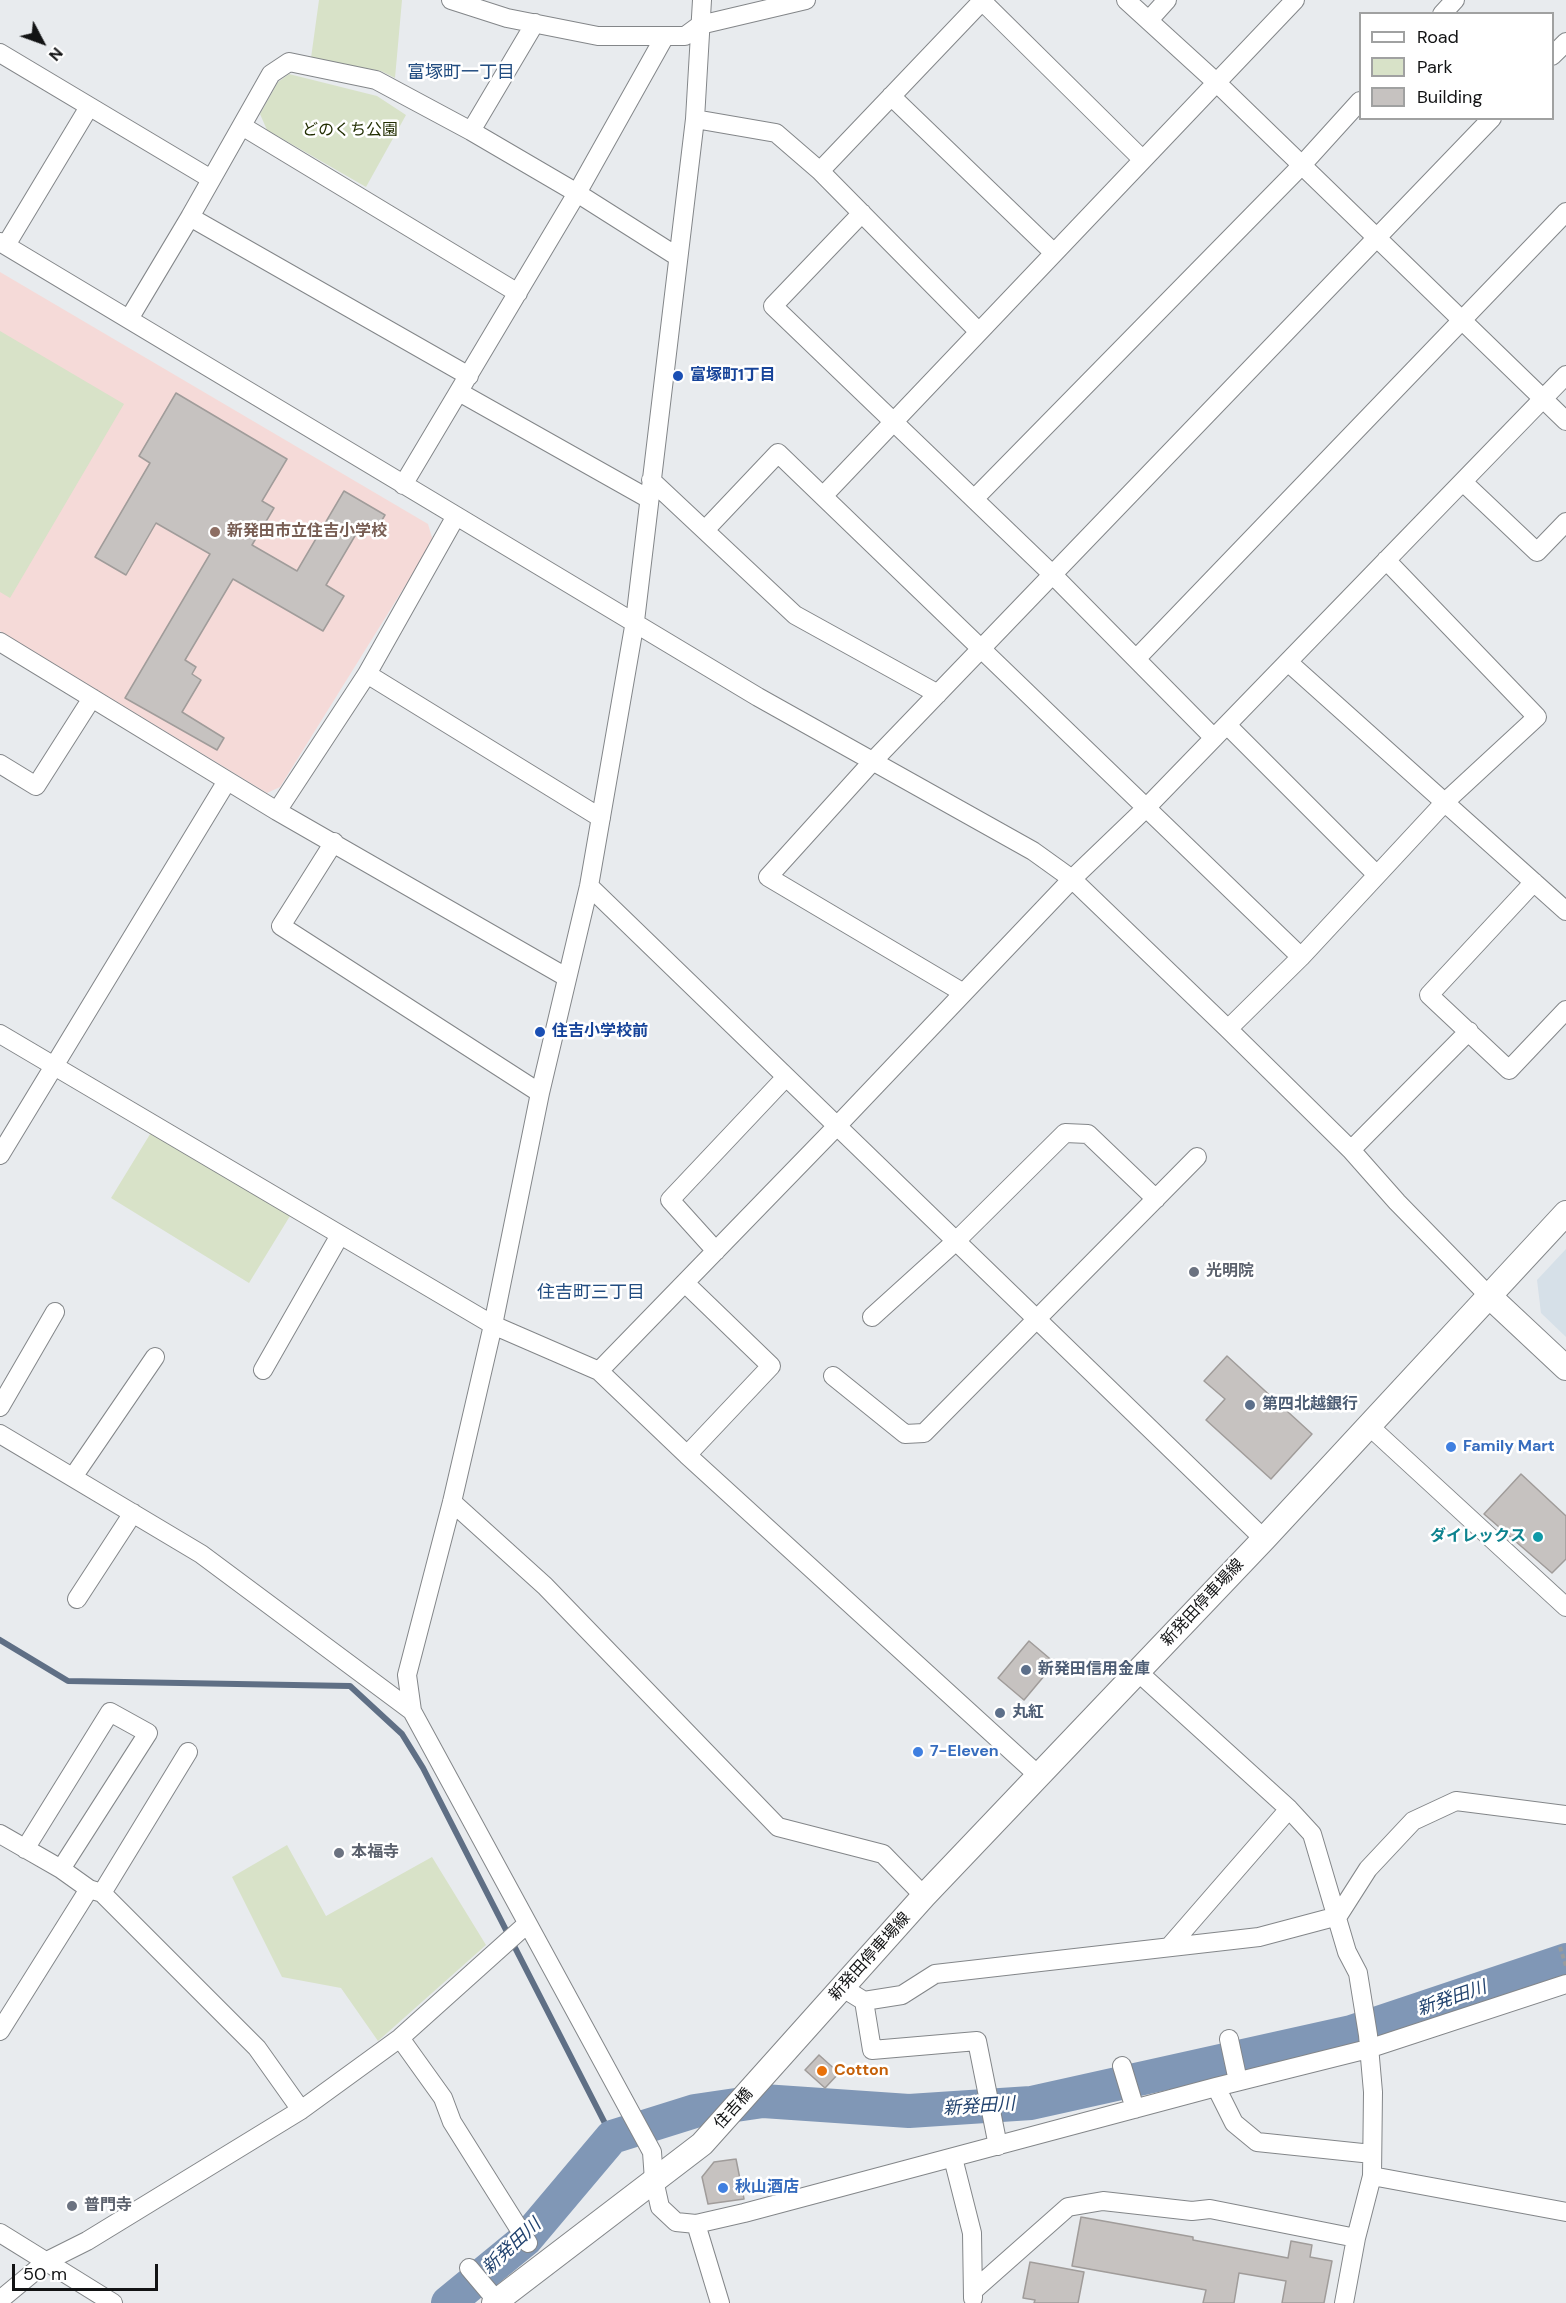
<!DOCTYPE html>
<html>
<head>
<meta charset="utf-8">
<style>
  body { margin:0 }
  #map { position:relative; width:1566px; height:2303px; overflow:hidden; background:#e8ebee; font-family:"DM Sans",sans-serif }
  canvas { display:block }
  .legend { position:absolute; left:1359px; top:12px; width:195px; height:108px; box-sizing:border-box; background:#fff; border:2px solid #a0a1a1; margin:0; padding:8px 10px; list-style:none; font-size:18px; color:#121314 }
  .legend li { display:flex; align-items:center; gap:12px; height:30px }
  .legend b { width:30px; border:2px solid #a0a1a1 }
  .north { position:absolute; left:12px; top:12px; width:60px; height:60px; -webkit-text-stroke:4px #fff; paint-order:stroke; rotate:131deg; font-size:16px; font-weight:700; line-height:24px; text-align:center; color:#121314 }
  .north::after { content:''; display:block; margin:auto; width:21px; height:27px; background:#121314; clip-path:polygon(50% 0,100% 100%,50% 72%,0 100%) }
  .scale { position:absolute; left:12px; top:2264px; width:146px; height:27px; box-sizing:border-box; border:3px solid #121314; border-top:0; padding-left:8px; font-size:18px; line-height:21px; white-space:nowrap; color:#121314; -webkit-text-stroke:4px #fff; paint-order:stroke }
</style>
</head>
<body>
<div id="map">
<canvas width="1566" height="2303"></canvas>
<ul class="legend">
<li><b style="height:8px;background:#fff"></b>Road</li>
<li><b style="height:16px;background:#d8e2c8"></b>Park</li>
<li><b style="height:16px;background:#c6c2c0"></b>Building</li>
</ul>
<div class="north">N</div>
<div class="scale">50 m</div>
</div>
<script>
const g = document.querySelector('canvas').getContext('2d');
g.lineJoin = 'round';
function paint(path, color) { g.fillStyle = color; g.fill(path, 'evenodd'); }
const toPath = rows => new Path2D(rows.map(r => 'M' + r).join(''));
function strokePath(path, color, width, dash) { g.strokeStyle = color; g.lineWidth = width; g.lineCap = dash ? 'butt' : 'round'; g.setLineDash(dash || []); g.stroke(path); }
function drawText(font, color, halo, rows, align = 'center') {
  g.font = font + ' "DM Sans","Noto Sans JP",sans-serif'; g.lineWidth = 5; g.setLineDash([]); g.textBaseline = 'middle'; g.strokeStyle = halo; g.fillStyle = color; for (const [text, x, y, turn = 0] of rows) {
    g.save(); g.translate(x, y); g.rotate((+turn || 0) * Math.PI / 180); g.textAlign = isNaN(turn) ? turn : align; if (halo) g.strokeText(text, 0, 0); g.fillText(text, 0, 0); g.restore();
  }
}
const built = toPath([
  [1566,1249,1566,1337,1541,1313,1537,1280]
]);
const education = toPath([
  [0,272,428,524,433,541,280,787,267,793,0,631]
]);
const green = toPath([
  [319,0,402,0,395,78,381,71,311,58],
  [289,74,377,96,406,115,366,187,267,130,260,114,278,82],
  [0,331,124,404,10,598,0,592],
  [152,1131,290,1216,249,1283,111,1198],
  [287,1845,326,1916,432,1857,486,1945,378,2041,341,1988,282,1977,232,1877]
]);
const stream = toPath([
  [0,1640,68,1681,350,1686,402,1734,423,1768,612,2137]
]);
const river = toPath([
  [448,2303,526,2239,612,2137,695,2111,763,2101,909,2111,1031,2103,1351,2032,1566,1960]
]);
const building = toPath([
  [176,393,287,459,262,501,274,508,252,545,297,571,344,491,385,515,375,532,362,524,326,585,344,596,323,631,233,579,185,660,196,667,192,674,201,680,182,712,224,738,217,750,125,698,210,554,156,523,126,575,95,557,150,463,139,456,176,393],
  [1227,1356,1312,1434,1271,1479,1206,1420,1225,1399,1204,1381,1227,1356],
  [1521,1474,1566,1516,1566,1559,1552,1573,1484,1514,1521,1474],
  [1029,1641,1055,1663,1024,1700,998,1678,1029,1641],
  [819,2055,839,2073,825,2088,805,2070,819,2055],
  [736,2159,744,2199,708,2204,702,2177,714,2162,736,2159],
  [1081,2217,1193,2237,1193,2240,1288,2258,1291,2241,1312,2245,1310,2257,1332,2261,1324,2303,1282,2303,1286,2281,1239,2273,1234,2303,1203,2303,1206,2290,1072,2266,1081,2217],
  [1030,2262,1084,2272,1078,2303,1034,2303,1035,2300,1023,2298,1030,2262]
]);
const path = toPath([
  [1560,1947,1566,1966]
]);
const minor = toPath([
  [451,0,507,18,598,36,685,36,700,25,806,0],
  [702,0,695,119,635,621,589,886,540,1093,493,1325,452,1502,407,1675,412,1711,652,2152,654,2180,660,2207,676,2222,696,2224,744,2213,1216,2087,1368,2049,1566,1984],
  [1126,0,1217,83,1566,421],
  [982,1,1143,160],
  [1442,14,1455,0],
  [1149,20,1167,0],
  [0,53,211,179],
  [1552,56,1566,42],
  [891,96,1054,253],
  [695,119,776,133,820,171,979,332],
  [242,126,518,293],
  [471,131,535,23],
  [820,171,983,0],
  [862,213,773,306,1053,575,1214,738],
  [190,217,469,376],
  [0,242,758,697,1033,851,1072,879,1228,1029,1351,1150,1397,1202,1488,1295],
  [6,245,89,107],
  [129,319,190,217,271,74,289,62,376,80,471,131,577,193,678,257],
  [459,392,649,499],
  [651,480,795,615,938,694],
  [1463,482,1537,552,1566,522],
  [403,485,577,193,665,36],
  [824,495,1295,0],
  [974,499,1302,165,1360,101],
  [705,530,778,453,1301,957],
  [0,642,277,811,566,977],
  [1136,659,1566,212],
  [1288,662,1566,911],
  [367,674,601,818],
  [1227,725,1377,875],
  [0,764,36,786,92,698],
  [277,811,367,674,456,516],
  [334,842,281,926,540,1093],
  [1534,882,1429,995,1509,1070,1566,1010],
  [589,886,1264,1539],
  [962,992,768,877,872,762,1492,118],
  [1228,1029,1301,957,1445,802,1537,717,1386,560],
  [0,1034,493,1325,599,1371,687,1455,1039,1776],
  [1351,1150,1469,1031],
  [0,1155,227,781],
  [716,1251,670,1200,786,1077],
  [685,1283,771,1366,687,1455],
  [872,1317,956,1241,1065,1133,1088,1134,1156,1199],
  [263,1370,340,1235],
  [599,1371,837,1126,1072,879,1146,808,1566,375],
  [833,1376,905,1434,924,1433,1197,1157],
  [0,1407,55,1312],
  [1368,1425,1566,1607],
  [0,1434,201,1554,412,1711],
  [73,1477,155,1357],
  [452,1502,545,1586,778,1827,883,1854,924,1896],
  [77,1599,133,1513],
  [1138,1672,1289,1809,1312,1834,1347,1952,1358,1973,1368,2035,1373,2092,1372,2176,1356,2238,1344,2303],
  [0,1834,61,1869,89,1889,102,1893,257,2048,301,2110],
  [25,1849,110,1712,148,1733,61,1869],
  [102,1893,188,1752],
  [1169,1947,1289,1809],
  [843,1988,864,2001,902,1995,935,1974,1259,1937,1338,1916,1368,1869,1413,1821,1456,1801,1566,1815],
  [864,2001,872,2050,977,2041,998,2146],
  [0,2031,89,1889],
  [400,2038,443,2098,452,2122,528,2243],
  [1229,2039,1238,2081],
  [1122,2066,1135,2109],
  [1216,2087,1234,2123,1257,2142,1372,2154],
  [953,2158,972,2233,973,2298],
  [1372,2176,1566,2212],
  [696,2224,720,2303],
  [0,2233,113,2303],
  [469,2268,497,2301],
  [973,2291,1068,2207,1103,2201,1192,2211,1210,2209,1356,2238],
  [0,2300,47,2261,87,2241,301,2110,400,2038,527,1924]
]);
const major = toPath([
  [1488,1295,1566,1368],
  [494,2303,702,2144,924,1896,1264,1539,1566,1213]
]);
const markers = [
  [678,376,6,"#1a4fb4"],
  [215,532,6,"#8d6e63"],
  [540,1032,6,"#1a4fb4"],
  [1194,1272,6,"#6b7280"],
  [1250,1405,6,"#5c6f8a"],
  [1451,1447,6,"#3f7fe0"],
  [1538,1537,6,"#0f9aa8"],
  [1026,1670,6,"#5c6f8a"],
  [1000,1713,6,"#5c6f8a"],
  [918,1752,6,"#3f7fe0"],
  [339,1853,6,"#6b7280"],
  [822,2071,6,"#e8710a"],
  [723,2188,6,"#3f7fe0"],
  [72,2206,6,"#6b7280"]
];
const parkNames = [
  ["どのくち公園",350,131]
];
const transitNames = [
  ["富塚町1丁目",690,376],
  ["住吉小学校前",552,1032]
];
const educationNames = [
  ["新発田市立住吉小学校",227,532]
];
const worshipNames = [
  ["光明院",1206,1272],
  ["本福寺",351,1853],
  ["普門寺",84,2206]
];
const serviceNames = [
  ["第四北越銀行",1262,1405],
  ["新発田信用金庫",1038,1670],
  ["丸紅",1012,1713]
];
const shopNames = [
  ["Family Mart",1463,1447],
  ["7-Eleven",930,1752],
  ["秋山酒店",735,2188]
];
const cultureNames = [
  ["ダイレックス",1526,1537]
];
const streetNames = [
  ["新発田停車場線",1203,1603,-47],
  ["新発田停車場線",870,1957,-48],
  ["住吉橋",734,2109,-48]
];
const foodNames = [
  ["Cotton",834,2071]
];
const neighbourhoodNames = [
  ["富塚町一丁目",461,73],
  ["住吉町三丁目",591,1293]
];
const waterNames = [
  ["新発田川",1452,1999,-19],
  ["新発田川",979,2107,-4],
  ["新発田川",512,2247,-43]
];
paint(built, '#d6e0e8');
paint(education, '#f5dad8');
paint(green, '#d8e2c8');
strokePath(stream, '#5f6f85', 6);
strokePath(river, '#8097b6', 34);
paint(building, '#c6c2c0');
strokePath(building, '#a09c9a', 1.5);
strokePath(minor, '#838689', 20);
strokePath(major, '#838689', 26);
strokePath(path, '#999c9e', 4, [4.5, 3]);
strokePath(minor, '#fff', 18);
strokePath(major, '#fff', 24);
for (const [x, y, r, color] of markers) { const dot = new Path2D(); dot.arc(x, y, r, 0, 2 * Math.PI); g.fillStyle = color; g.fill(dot); strokePath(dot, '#fff', 2); }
drawText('16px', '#222e02', '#fff', parkNames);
drawText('bold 16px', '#164399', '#fff', transitNames, 'left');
drawText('bold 16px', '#785e54', '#fff', educationNames, 'left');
drawText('bold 16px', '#5b616d', '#fff', worshipNames, 'left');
drawText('bold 16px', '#4e5e75', '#fff', serviceNames, 'left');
drawText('bold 16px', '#366cbe', '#fff', shopNames, 'left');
drawText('bold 16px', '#0d838f', '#fff', cultureNames, 'right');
drawText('16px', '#121314', '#fff', streetNames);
drawText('bold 16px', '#c56008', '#fff', foodNames, 'left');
drawText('18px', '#214c80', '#fff', neighbourhoodNames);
drawText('italic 18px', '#22436f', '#fff', waterNames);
</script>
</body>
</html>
